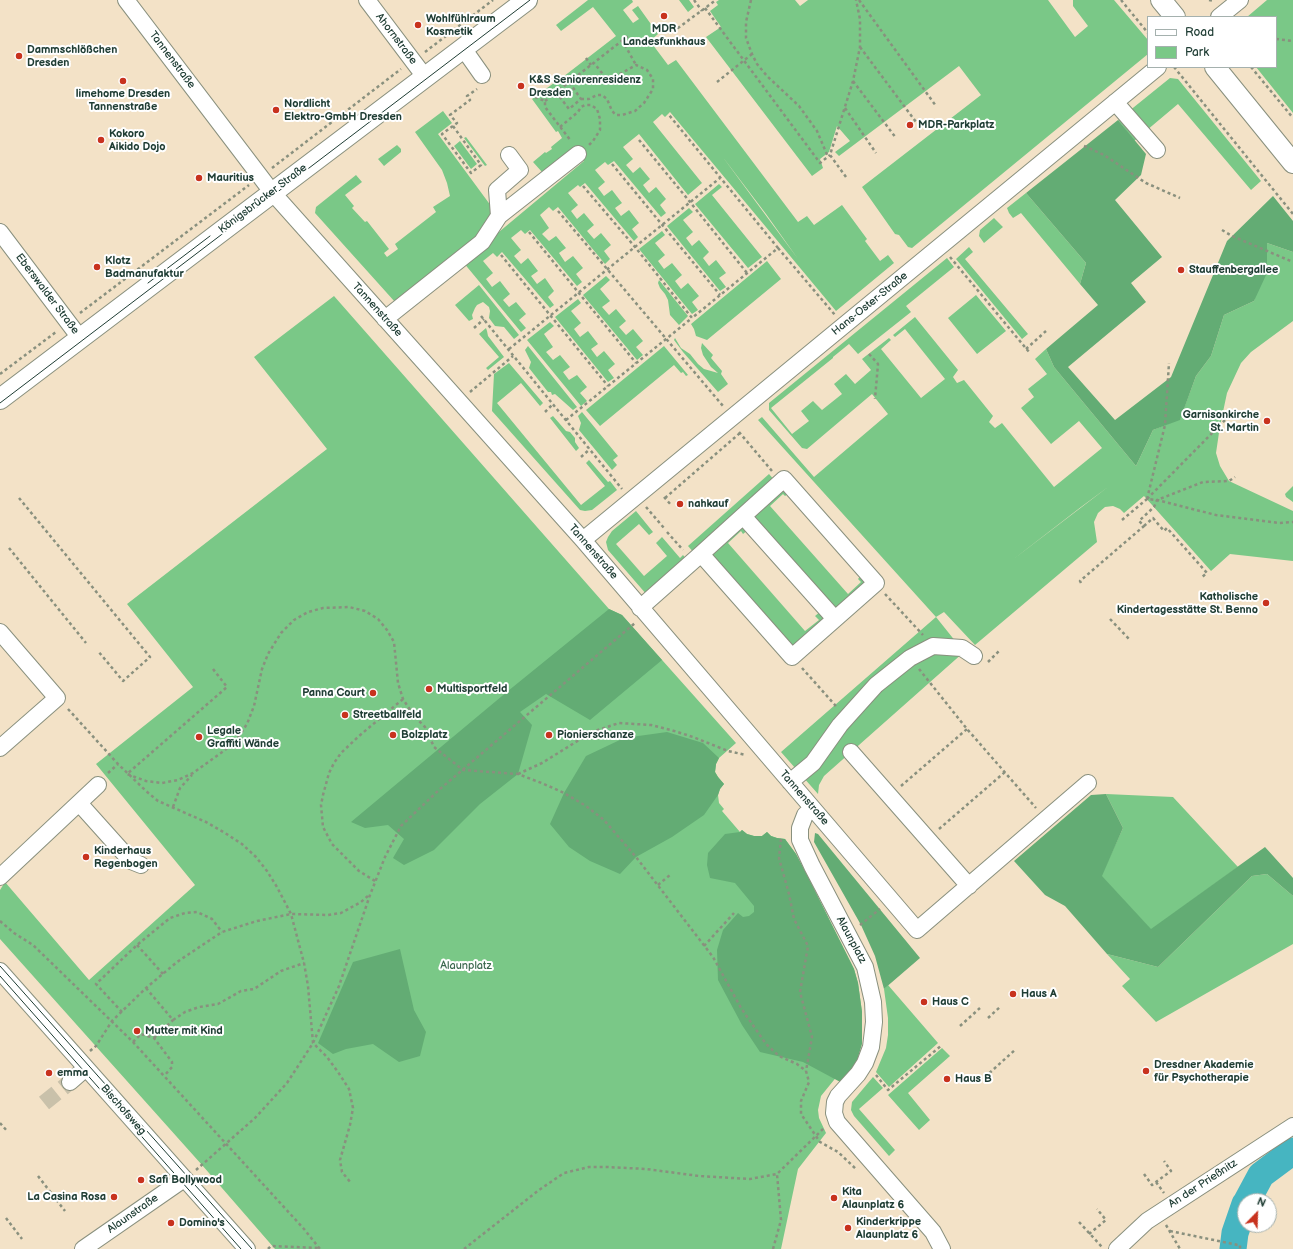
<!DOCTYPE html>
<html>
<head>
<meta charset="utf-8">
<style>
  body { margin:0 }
  #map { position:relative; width:1293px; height:1249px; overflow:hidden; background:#f3e2c7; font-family:"Balsamiq Sans",sans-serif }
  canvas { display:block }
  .legend { position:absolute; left:1147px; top:16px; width:130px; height:52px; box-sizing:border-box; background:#fff; border:1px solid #a5b1ae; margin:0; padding:5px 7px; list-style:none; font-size:12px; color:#1f3d34 }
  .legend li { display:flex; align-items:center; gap:8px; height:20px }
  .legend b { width:20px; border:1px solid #a5b1ae }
  .north { position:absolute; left:1237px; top:1193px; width:40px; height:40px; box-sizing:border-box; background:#fff; border:1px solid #a5b1ae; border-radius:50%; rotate:23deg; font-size:11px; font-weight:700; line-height:16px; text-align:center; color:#1f3d34 }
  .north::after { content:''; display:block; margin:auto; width:14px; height:18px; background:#c8321e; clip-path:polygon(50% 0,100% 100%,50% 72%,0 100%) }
</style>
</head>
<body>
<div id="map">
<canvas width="1293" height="1249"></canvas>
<ul class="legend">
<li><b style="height:5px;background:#fff"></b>Road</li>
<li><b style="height:11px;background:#7ac887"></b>Park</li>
</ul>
<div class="north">N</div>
</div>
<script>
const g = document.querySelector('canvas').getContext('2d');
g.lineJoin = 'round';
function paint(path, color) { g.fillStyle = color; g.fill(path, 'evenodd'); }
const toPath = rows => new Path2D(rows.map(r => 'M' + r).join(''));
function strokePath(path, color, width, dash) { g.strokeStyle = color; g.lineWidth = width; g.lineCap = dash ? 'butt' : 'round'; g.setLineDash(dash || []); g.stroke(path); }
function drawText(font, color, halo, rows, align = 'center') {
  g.font = font + ' "Balsamiq Sans",sans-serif'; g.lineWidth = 4; g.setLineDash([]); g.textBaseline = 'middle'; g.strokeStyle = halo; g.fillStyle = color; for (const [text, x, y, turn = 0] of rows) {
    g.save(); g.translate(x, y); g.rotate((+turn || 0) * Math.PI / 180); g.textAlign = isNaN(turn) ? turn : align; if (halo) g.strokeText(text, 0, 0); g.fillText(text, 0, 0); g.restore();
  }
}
const green = toPath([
  [588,0,632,0,633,2,623,10,633,23,639,19,632,10,638,6,658,34,650,41,668,65,676,60,798,222,807,216,814,225,842,205,867,239,865,241,880,261,888,255,894,263,836,311,670,112,665,117,662,114,653,122,702,183,688,195,639,134,623,147,633,159,626,165,633,173,640,167,650,179,643,185,649,193,656,187,666,199,660,205,666,213,661,217,614,161,608,165,605,162,595,170,605,182,598,188,604,196,612,190,622,203,615,208,621,216,629,210,639,223,632,229,638,237,634,241,585,183,580,187,578,185,568,193,578,205,571,211,577,219,584,213,594,225,587,231,594,239,601,233,611,245,604,251,610,259,605,264,558,207,553,211,549,207,540,215,549,228,542,234,549,241,556,236,566,248,559,253,565,262,573,256,583,268,576,274,582,282,577,286,530,230,525,234,521,230,511,238,521,250,514,256,521,264,528,258,538,271,531,276,537,284,545,278,554,291,548,297,554,305,550,308,502,252,497,257,493,253,483,261,493,273,486,279,492,287,500,281,510,294,503,300,509,307,516,302,526,314,519,320,526,328,521,332,463,262,584,161,578,154,542,172,533,162,545,152,546,153,552,149,551,147,562,138,558,131,556,132,532,99,558,80,559,80,616,36,593,7,561,31,556,25],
  [722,156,766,214,798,259],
  [679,0,689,0,694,7,688,12],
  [719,0,795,0,800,6,808,0,1048,0,1075,37,1088,26,1073,6,1073,0,1114,0,1148,40,1148,54,912,248,908,247,899,235,895,234,862,187,981,95,959,66,839,156,835,152,850,141,837,126,829,152,820,159,823,168,812,176,706,37,721,27,710,11,718,5,716,2],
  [1267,0,1293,0,1293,113,1256,67,1276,67,1276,17,1247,17],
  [1170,78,1178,79,1261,181,1251,190,1178,104,1134,141,1118,120],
  [443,111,452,123,438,134,494,210,476,240,395,302,315,213,316,207,356,175,362,182,345,195,354,206,352,208,365,222,367,221,389,249,384,253,387,257,398,249,395,244,436,212,433,207,450,196,447,183,442,170,415,132],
  [466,137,487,165,485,166,464,138],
  [460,141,477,164,471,169,454,146],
  [397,145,401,149,401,152,384,166,378,159],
  [719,184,722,187,712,195,762,257,748,268,695,204],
  [1026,193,1086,263,1080,284,1021,213,1013,218,1009,213,1007,208],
  [689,208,693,212,683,220,693,232,686,238,692,246,699,240,709,252,703,258,709,266,716,260,726,273,719,278,726,287,720,291,667,226],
  [994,218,1003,227,984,243,979,236,980,230],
  [662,231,665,235,655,243,665,255,658,261,664,269,672,263,682,275,675,281,681,289,688,283,699,296,692,302,698,310,692,314,639,249],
  [1267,243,1293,252,1293,321,1251,352,1241,363,1227,393,1220,426,1216,453,1220,466,1229,481,1293,511,1293,561,1230,554,1211,571,1144,496,1124,513,1120,509,1113,506,1105,507,1098,513,1094,522,1097,542,975,645,944,612,936,617,964,652,824,776,819,785,818,794,781,752,936,617,758,420,762,417,814,477,888,414,872,394,807,449,802,448,769,410,769,403,947,258,954,267,906,306,911,312,858,354,849,344,833,357,833,358,771,408,792,434,809,421,801,411,813,401,822,410,842,394,834,384,846,374,855,384,871,370,862,359,889,338,891,340,881,349,921,398,945,379,905,329,895,337,893,335,915,317,958,370,953,377,957,383,964,380,993,416,989,422,995,428,1002,423,1054,487,1102,448,1079,421,1051,444,1021,408,1034,397,1028,389,1047,374,1035,359,1046,349,1054,367,1136,466,1153,430,1180,419,1196,376,1211,356,1224,315,1254,301],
  [1108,487,1011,561,1081,507],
  [969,247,973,252,965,259,1028,334,1022,339,956,259],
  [767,261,781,279,707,340,696,336,694,329,691,324],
  [606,276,610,280,600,289,610,301,602,307,609,315,616,309,626,321,619,327,626,335,633,329,643,341,636,347,643,355,637,360,583,295],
  [659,280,688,316,679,325,670,315,668,300,665,294,660,288,658,283],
  [479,285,519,335,514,339,504,327,495,326,489,318,490,311,489,307,483,302,477,305,475,308,472,315,473,319,469,321,455,305],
  [976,295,1006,331,977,354,948,318],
  [334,296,609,609,622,615,736,743,719,758,716,764,715,772,718,777,724,784,720,789,718,795,719,803,724,809,722,811,740,832,742,830,747,834,754,836,762,836,767,832,771,836,777,838,785,839,796,854,806,873,854,969,858,983,862,1012,851,1059,821,1096,818,1110,819,1118,826,1133,798,1169,781,1249,275,1249,202,1165,0,939,0,890,5,882,89,980,195,885,96,764,193,687,127,604,327,449,254,357],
  [578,299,581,303,571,311,581,323,574,329,580,337,588,331,598,344,591,349,597,357,604,351,615,364,608,370,614,378,608,382,555,317],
  [550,322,554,326,544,334,553,347,546,352,553,360,560,355,570,367,563,372,569,380,577,375,587,387,580,393,587,401,581,406,527,340],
  [486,328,487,331,488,336,504,357,488,370,486,368,499,357,479,334],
  [675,338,681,348,690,354,698,364,704,369,718,373,711,367,703,355,701,348,702,343,713,355,711,358,722,371,721,374,728,384,718,392,683,352,674,340],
  [528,346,577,407,573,410,555,394,552,395,551,392,548,392,529,368,531,362,525,350],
  [664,346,688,375,686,376,683,372,681,373,674,365,600,426,586,410],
  [509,363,543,403,540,406,521,383,497,403,581,505,605,486,586,463,589,460,608,482,610,481,617,490,592,510,585,511,580,510,492,411,494,374],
  [582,412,618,456,613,460,617,465,612,470,579,430,581,423,578,416],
  [553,416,566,431,570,432,575,438,575,442,579,448,576,451,550,418],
  [769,474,776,482,695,554,688,546],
  [1293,486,1293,502,1286,497,1285,494],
  [781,488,791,492,785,496,783,494,770,506,848,594,861,582,858,579,863,573,867,579,838,612,751,516],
  [636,511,653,532,649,535,639,524,616,544,644,576,667,556,656,543,662,537,680,558,683,555,688,561,647,595,608,550,606,542,608,537,612,531],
  [738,525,749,529,743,534,741,531,728,543,805,631,819,620,815,616,821,611,825,619,795,650,708,553],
  [1106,794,1173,797,1238,867,1151,930,1101,876,1123,828],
  [1267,874,1293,896,1293,944,1156,1022,1122,986,1130,979,1107,954,1158,967,1252,876],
  [888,985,938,1043,889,1087,876,1072,886,1048,888,1035,888,1018,884,989],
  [942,1048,950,1056,908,1093,930,1120,919,1130,888,1095],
  [873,1077,883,1088,859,1109,895,1150,889,1156,854,1116,851,1110,852,1102]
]);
const forest = toPath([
  [1118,120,1146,154,1141,175,1115,200,1162,257,1131,283,1146,302,1068,367,1115,420,1171,377,1227,241,1273,196,1293,221,1293,252,1267,243,1267,273,1254,301,1224,315,1211,356,1196,376,1180,420,1153,430,1136,466,1054,367,1046,349,1098,305,1080,284,1086,263,1026,193],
  [609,609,622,615,662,660,590,720,546,694,520,712,532,725,518,774,480,804,434,850,404,865,393,858,404,839,388,825,365,828,351,822,508,691],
  [667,732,703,743,719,758,716,764,715,772,718,777,724,784,720,789,718,795,704,815,672,837,636,857,620,874,590,861,569,847,550,824,564,793,586,756,624,738],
  [1106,794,1123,828,1102,876,1151,929,1265,847,1293,878,1293,896,1267,874,1252,876,1158,967,1107,954,1065,906,1045,895,1014,861,1091,795],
  [742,830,747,834,754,836,762,836,767,832,771,836,777,838,785,839,796,854,806,873,854,969,858,983,862,1012,862,1044,854,1071,844,1084,803,1062,760,1052,742,1025,718,980,717,950,723,930,738,913,743,917,749,916,754,912,754,906,735,883,710,878,707,865,708,853,725,834,740,832],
  [815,833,818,834,920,958,884,989,875,956,861,925,814,842],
  [400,949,414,1010,426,1032,420,1056,399,1062,373,1044,346,1049,333,1054,318,1043,353,962]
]);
const river = toPath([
  [1247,1201,1261,1175,1293,1151],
  [1233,1249,1235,1233,1245,1204]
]);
const minorTunnel = toPath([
  [44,1103,70,1082]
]);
const path = toPath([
  [694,0,702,11],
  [751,0,746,22,746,38,752,54,757,64,767,76,799,106,817,131,828,157],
  [859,0,936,106],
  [1121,0,1148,33],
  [1209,0,1214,1],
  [705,8,820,163,830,155],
  [673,24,678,28,716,0],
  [624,39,626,47,636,65],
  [1276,39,1293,41],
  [860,47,916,122],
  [425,52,493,0],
  [586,58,591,65],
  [1174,67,1293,214],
  [1251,67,1293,118],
  [853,81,896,138],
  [717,82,752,54],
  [556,92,569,109,581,99,569,82],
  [535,97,545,101,545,107,571,141],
  [581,99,589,99,597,95,602,95,607,99,612,111,616,115,622,115,635,111,644,103,653,89,653,79,647,70,636,65,611,79,606,78,594,63],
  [545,101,628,36],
  [845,108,876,153],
  [453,126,481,165,471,173,442,134,457,123,450,115,470,100,467,96,477,89],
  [560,127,578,112,581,107,585,105,591,105,597,109,600,119,600,130,593,141,589,145],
  [639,140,690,202,747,273],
  [1084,146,1104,155,1146,183,1180,198],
  [612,164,720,295],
  [272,168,401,69],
  [846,177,830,155,853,81,860,47,860,19,856,0],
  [583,186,635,247,692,318,778,248,669,115],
  [558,211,723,406],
  [1222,230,1232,236,1293,262],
  [529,232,636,363],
  [778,248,835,315],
  [501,255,608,386],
  [950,257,1029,352],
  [80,313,249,185],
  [481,316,622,489],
  [474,328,484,319],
  [509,349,720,178],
  [1026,349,1046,331],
  [869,354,878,364,875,399],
  [0,374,56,332],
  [470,392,513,356],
  [545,412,553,404],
  [566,420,692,318],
  [739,432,772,471],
  [581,457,590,449],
  [664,497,672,506],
  [19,498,150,657,123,681,98,651],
  [665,498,740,433],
  [1147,499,1165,425,1169,363],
  [1147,499,1228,417],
  [646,507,664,528],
  [1122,520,1147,499,1157,500,1216,515,1279,523,1293,522],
  [1144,526,1153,518,1164,531,1167,528,1207,573,1202,577],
  [667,532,683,550],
  [9,548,86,643],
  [1081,583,1080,581,1144,526,1139,521,1154,507,1157,500,1203,482,1229,481,1235,477],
  [885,594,923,635],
  [1110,619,1130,640],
  [988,662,1000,650],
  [802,668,835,705,836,708],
  [213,669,227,687,127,774,146,781,162,783,178,780,193,773,225,750,237,739,247,724,254,706,262,669,268,654,281,633,294,620,308,612,323,608,349,607,365,611,378,619,387,630,394,642,398,683,403,699,414,716,425,727,434,747,463,770,518,774,544,784,564,793,586,806,604,820,636,857,713,957,741,1008,766,1044,779,1056,797,1064,806,1071],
  [919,669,967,729,1036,808],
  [68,709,118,764,146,791,158,801,206,822,225,833,242,844,256,857,267,871,277,887,291,914,304,963,308,986,313,1043,327,1057,338,1072,349,1089,353,1108,350,1125,340,1160,342,1172,351,1183],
  [108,773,118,764],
  [518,774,542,763,592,732,619,723,651,725,671,730,693,737,728,751,746,755],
  [901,786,967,729],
  [173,807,180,788,192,775],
  [939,829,1005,772],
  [781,839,779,858,789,894,794,919,808,946,800,992,812,1037,806,1071,809,1082,801,1101,801,1114,820,1142,838,1152,856,1169],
  [375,881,359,871,332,844,323,827,321,805,323,795,329,773,334,763,341,753,359,736,403,699],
  [658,885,670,875],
  [0,921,14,933,33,945,133,1042,304,1229,320,1249],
  [860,925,880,909],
  [137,945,163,974],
  [704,946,734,913],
  [146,988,173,1020,185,1012,199,1007,218,1004,241,991,254,989,281,971,304,963],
  [122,1012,96,984,137,945,170,918,185,913,197,912,212,919,222,932],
  [988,1018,1000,1007],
  [960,1026,980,1008],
  [154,1038,173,1020],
  [133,1042,141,1034,154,1038,172,1062,172,1067,164,1076],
  [90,1051,96,1046,112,1021,146,988,177,962,222,932,257,921,291,914,328,915,341,913,361,902,369,895],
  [876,1075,888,1090,942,1045],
  [985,1077,1016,1049],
  [0,1123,8,1132],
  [196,1170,255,1118,287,1083,313,1043,339,986,370,895,385,857,401,826,440,789,635,623],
  [1144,1174,1152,1185,1156,1182,1171,1171,1164,1161],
  [38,1176,65,1211],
  [1156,1182,1164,1193],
  [6,1218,22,1239],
  [1079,1222,1102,1247],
  [1166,1225,1180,1249],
  [1170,1231,1238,1245,1240,1245,1240,1249],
  [1089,1234,1106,1220,1097,1209],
  [268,1249,271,1246,319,1248],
  [464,1249,539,1190,564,1173,589,1167,607,1167,646,1169,699,1176,750,1179,777,1174,824,1128],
  [773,1249,781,1220,777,1174]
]);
const minor = toPath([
  [126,0,272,192,583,540,917,930,1088,783],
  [367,0,425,77],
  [1219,17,1240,0],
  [463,48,482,75],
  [1115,102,1157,150],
  [499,216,578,154],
  [0,232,80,338],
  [385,319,482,242,499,216,497,190,520,170,509,155],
  [743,516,835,619],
  [583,540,1158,67],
  [640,608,701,554,743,516,784,479,876,583,792,657,701,554],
  [0,632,57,698,0,748],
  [851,752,969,886],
  [790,782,813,763,840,725,876,685,910,658,933,646,962,648,974,656],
  [79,803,131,861,141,865],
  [812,808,805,815,800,828,800,840,812,866,865,967,873,1002,874,1022,871,1047,865,1063,858,1074,838,1096,835,1102,834,1113,837,1122,933,1232,942,1249],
  [0,877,98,785],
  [0,971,247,1249],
  [70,1082,86,1068],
  [83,1249,184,1179],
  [1117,1249,1147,1221,1293,1126]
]);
const major = toPath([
  [1161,0,1175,17],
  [1215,67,1293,163],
  [0,399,527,0]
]);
const tram = toPath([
  [148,283,210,236],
  [0,403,530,0],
  [0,966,252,1249],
  [0,976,241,1249]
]);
const markers = [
  [664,16,4,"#c8321e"],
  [418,25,4,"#c8321e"],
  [19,56,4,"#c8321e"],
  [123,81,4,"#c8321e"],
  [521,86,4,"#c8321e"],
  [276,110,4,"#c8321e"],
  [910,125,4,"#c8321e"],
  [101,140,4,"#c8321e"],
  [199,178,4,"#c8321e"],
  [97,267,4,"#c8321e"],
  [1181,270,4,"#c8321e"],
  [1267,421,4,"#c8321e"],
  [680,504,4,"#c8321e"],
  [1266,603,4,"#c8321e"],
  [429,689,4,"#c8321e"],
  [373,693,4,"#c8321e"],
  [345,715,4,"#c8321e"],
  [393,735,4,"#c8321e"],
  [549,735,4,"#c8321e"],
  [199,737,4,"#c8321e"],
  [86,857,4,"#c8321e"],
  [1013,994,4,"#c8321e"],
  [924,1002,4,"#c8321e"],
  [137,1031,4,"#c8321e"],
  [1146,1071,4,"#c8321e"],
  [49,1073,4,"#c8321e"],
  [947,1079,4,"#c8321e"],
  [141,1180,4,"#c8321e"],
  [114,1197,4,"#c8321e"],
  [834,1198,4,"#c8321e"],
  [171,1223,4,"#c8321e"],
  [848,1228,4,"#c8321e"]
];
const poiNames = [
  ["Wohlfühlraum",426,19],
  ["Kosmetik",426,32],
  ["MDR",664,29,"center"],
  ["Landesfunkhaus",664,42,"center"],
  ["Dammschlößchen",27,50],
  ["Dresden",27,63],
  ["K&S Seniorenresidenz",529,80],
  ["Dresden",529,93],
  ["limehome Dresden",123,94,"center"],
  ["Tannenstraße",123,107,"center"],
  ["Nordlicht",284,104],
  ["Elektro-GmbH Dresden",284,117],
  ["MDR-Parkplatz",918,125],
  ["Kokoro",109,134],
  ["Aikido Dojo",109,147],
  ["Mauritius",207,178],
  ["Klotz",105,261],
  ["Badmanufaktur",105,274],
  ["Stauffenbergallee",1189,270],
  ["Garnisonkirche",1259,415,"right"],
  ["St. Martin",1259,428,"right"],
  ["nahkauf",688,504],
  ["Katholische",1258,597,"right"],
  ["Kindertagesstätte St. Benno",1258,610,"right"],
  ["Multisportfeld",437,689],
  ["Panna Court",365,693,"right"],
  ["Streetballfeld",353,715],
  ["Legale",207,731],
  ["Graffiti Wände",207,744],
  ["Bolzplatz",401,735],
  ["Pionierschanze",557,735],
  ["Kinderhaus",94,851],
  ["Regenbogen",94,864],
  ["Haus A",1021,994],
  ["Haus C",932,1002],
  ["Mutter mit Kind",145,1031],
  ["Dresdner Akademie",1154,1065],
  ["für Psychotherapie",1154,1078],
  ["emma",57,1073],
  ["Haus B",955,1079],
  ["Safi Bollywood",149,1180],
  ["Kita",842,1192],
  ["Alaunplatz 6",842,1205],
  ["La Casina Rosa",106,1197,"right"],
  ["Kinderkrippe",856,1222],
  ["Alaunplatz 6",856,1235],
  ["Domino's",179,1223]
];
const streetNames = [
  ["Ahornstraße",396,39,53],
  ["Tannenstraße",172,60,53],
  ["Königsbrücker Straße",263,199,-37],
  ["Eberswalder Straße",47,294,53],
  ["Hans-Oster-Straße",870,304,-39],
  ["Tannenstraße",377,310,48],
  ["Tannenstraße",593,552,49],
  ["Tannenstraße",804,798,49],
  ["Alaunplatz",851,940,62],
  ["Bischofsweg",123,1110,49],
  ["An der Prießnitz",1203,1184,-33],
  ["Alaunstraße",133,1214,-35]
];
const parkNames = [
  ["Alaunplatz",466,966]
];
paint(green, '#7ac887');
paint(forest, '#63ac74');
strokePath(river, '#46b5c1', 27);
strokePath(minorTunnel, '#c9c1aa', 16, [16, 8]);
strokePath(minor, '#89907e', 18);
strokePath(major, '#89907e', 22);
strokePath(path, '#89907e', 2.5, [3, 3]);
strokePath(minor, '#fff', 16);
strokePath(major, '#fff', 20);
strokePath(tram, '#1f3d34', 1);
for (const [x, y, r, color] of markers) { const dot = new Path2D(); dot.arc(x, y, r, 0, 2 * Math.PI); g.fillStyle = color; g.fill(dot); strokePath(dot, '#fff', 1.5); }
drawText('bold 11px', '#1f3d34', '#fff', poiNames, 'left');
drawText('11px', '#1f3d34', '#fff', streetNames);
drawText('11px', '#3a674d', '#fff', parkNames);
</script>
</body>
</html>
